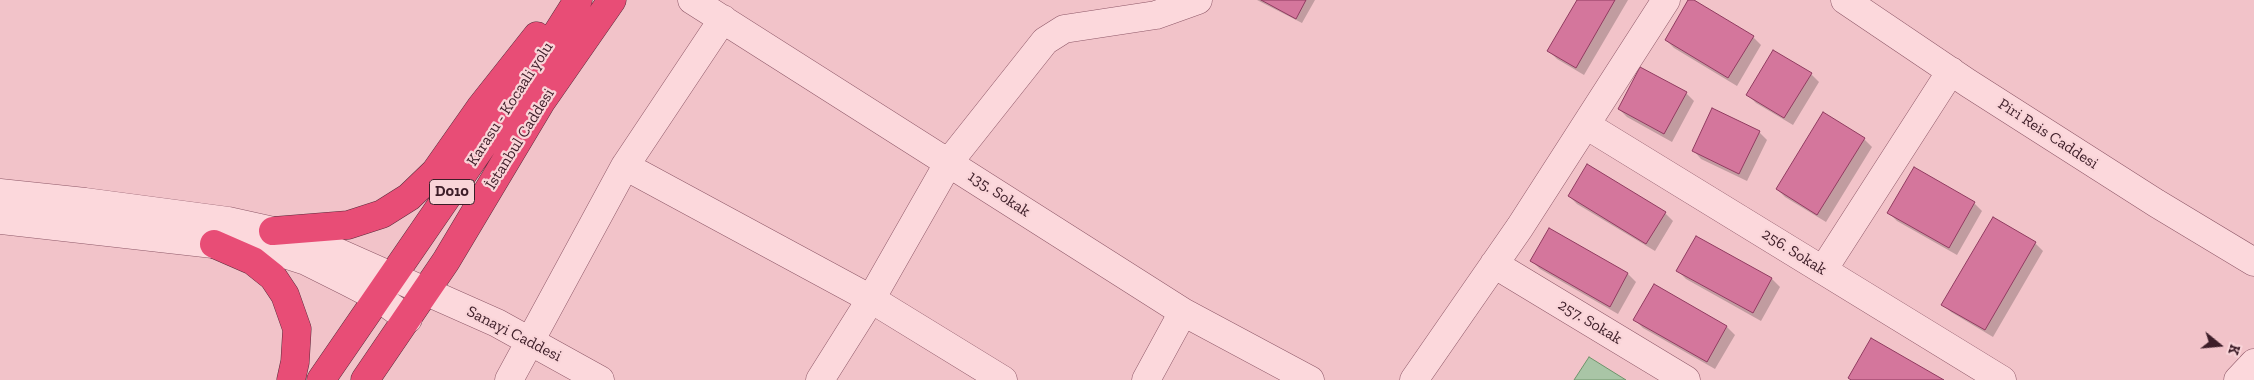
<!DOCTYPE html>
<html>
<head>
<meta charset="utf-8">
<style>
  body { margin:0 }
  #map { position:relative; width:2254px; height:380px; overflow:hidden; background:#f2c3c9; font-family:"Zilla Slab",serif }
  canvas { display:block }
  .north { position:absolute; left:2194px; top:320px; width:50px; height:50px; -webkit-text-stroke:4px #f9d4d8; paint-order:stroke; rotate:107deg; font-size:14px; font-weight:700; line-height:20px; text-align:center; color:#3d1d28 }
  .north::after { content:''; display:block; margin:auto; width:18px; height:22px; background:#3d1d28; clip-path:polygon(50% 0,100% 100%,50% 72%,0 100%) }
</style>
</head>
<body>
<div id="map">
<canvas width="2254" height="380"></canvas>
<div class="north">K</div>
</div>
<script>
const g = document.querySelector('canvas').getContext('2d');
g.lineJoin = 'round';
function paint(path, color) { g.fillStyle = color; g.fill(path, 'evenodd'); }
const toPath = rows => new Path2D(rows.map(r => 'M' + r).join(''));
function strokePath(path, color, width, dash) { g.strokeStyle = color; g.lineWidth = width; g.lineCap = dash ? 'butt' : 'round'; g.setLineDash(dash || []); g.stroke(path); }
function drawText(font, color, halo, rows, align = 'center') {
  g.font = font + ' "Zilla Slab",serif'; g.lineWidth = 4.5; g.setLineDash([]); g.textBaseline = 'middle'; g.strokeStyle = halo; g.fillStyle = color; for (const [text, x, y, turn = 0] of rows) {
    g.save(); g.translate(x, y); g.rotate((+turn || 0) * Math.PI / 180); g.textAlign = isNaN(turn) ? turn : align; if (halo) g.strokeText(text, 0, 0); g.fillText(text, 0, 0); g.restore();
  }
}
const water = toPath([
  [1589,357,1626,380,1574,380,1589,357]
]);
const shadow = toPath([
  [1257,0,1315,0,1302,23],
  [1578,0,1628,0,1584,75,1557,59,1549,51],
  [1690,0,1753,37,1761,45,1737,86,1674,48,1666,40],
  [1811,74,1819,82,1793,125,1756,103,1748,95],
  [1686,93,1694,101,1672,142,1627,117,1619,109],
  [1759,132,1767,140,1747,181,1701,159,1693,150],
  [1864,139,1872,147,1826,222,1785,197,1777,189],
  [1914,169,1974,203,1982,211,1957,255,1897,221,1889,213],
  [1569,196,1665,213,1673,221,1655,251,1577,204],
  [1549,230,1628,274,1636,282,1618,314,1540,269,1532,261],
  [2035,243,2043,251,1993,337,1951,312,1943,304],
  [1678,271,1772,279,1780,287,1761,321,1686,279],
  [1654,286,1727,327,1735,335,1715,369,1643,328,1635,320]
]);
const building = toPath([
  [1261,0,1306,0,1296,19,1261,0],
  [1577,0,1615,0,1576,68,1547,51,1577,0],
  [1688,0,1694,0,1754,36,1728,78,1665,40,1688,0],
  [1773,50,1812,73,1784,118,1746,95,1773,50],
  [1640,67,1687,92,1664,134,1618,109,1640,67],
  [1712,108,1760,131,1739,174,1692,151,1712,108],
  [1823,112,1865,138,1817,215,1776,189,1823,112],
  [1587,164,1666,212,1646,244,1568,196,1587,164],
  [1914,167,1975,202,1949,248,1887,213,1914,167],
  [1993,217,2036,242,1985,330,1941,305,1993,217],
  [1549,228,1628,273,1610,307,1530,261,1549,228],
  [1696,236,1772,278,1753,313,1676,271,1696,236],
  [1654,284,1727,326,1707,362,1633,320,1654,284],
  [1871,338,1944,380,1851,380,1848,378,1871,338]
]);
const minor = toPath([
  [692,0,1183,312,1310,380],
  [1845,0,1968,83,2156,203,2254,262],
  [1586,125,2002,380],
  [625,166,871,299,1003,380],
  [0,193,85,202,228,221,273,231,319,244,497,323,600,380],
  [0,220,275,251,306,261,348,282,379,298,408,319],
  [1494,264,1686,380],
  [1823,270,1951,71],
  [509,380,625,166,723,19],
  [820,380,871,299,949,162,1045,41,1064,29,1156,15,1198,0],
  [1146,380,1183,312],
  [1414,380,1520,227,1666,0],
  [2238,380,2254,363]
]);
const highway = toPath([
  [273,231,348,225,382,214,409,197,435,172,480,108,537,36],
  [214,244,253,261,273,277,285,295,297,329,295,362,291,380],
  [321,380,526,82,578,0],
  [365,380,446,261,541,102,612,0]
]);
const shields = [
  [452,192,45]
];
const shieldNames = [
  ["D010",452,192]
];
const streetNames = [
  ["Karasu - Kocaali yolu",510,104,-57],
  ["Piri Reis Caddesi",2048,134,33],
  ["İstanbul Caddesi",520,139,-58],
  ["135. Sokak",999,194,33],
  ["256. Sokak",1794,252,32],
  ["257. Sokak",1590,322,31],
  ["Sanayi Caddesi",514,334,27]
];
paint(water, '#a9c5a6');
strokePath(water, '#6e946b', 1);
paint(shadow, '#0003');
paint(building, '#d4769c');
strokePath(building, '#903b60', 1);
strokePath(minor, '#8e5868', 29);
strokePath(highway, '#5c2c3d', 29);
strokePath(minor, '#fcd8dc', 28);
strokePath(highway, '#e84d76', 28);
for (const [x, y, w] of shields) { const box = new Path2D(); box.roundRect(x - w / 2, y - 12.5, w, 25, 4); g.fillStyle = '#f9d4d8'; g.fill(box); strokePath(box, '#3d1d28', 1); }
drawText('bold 15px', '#3d1d28', null, shieldNames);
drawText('16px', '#3d1d28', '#f9d4d8', streetNames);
</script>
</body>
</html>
